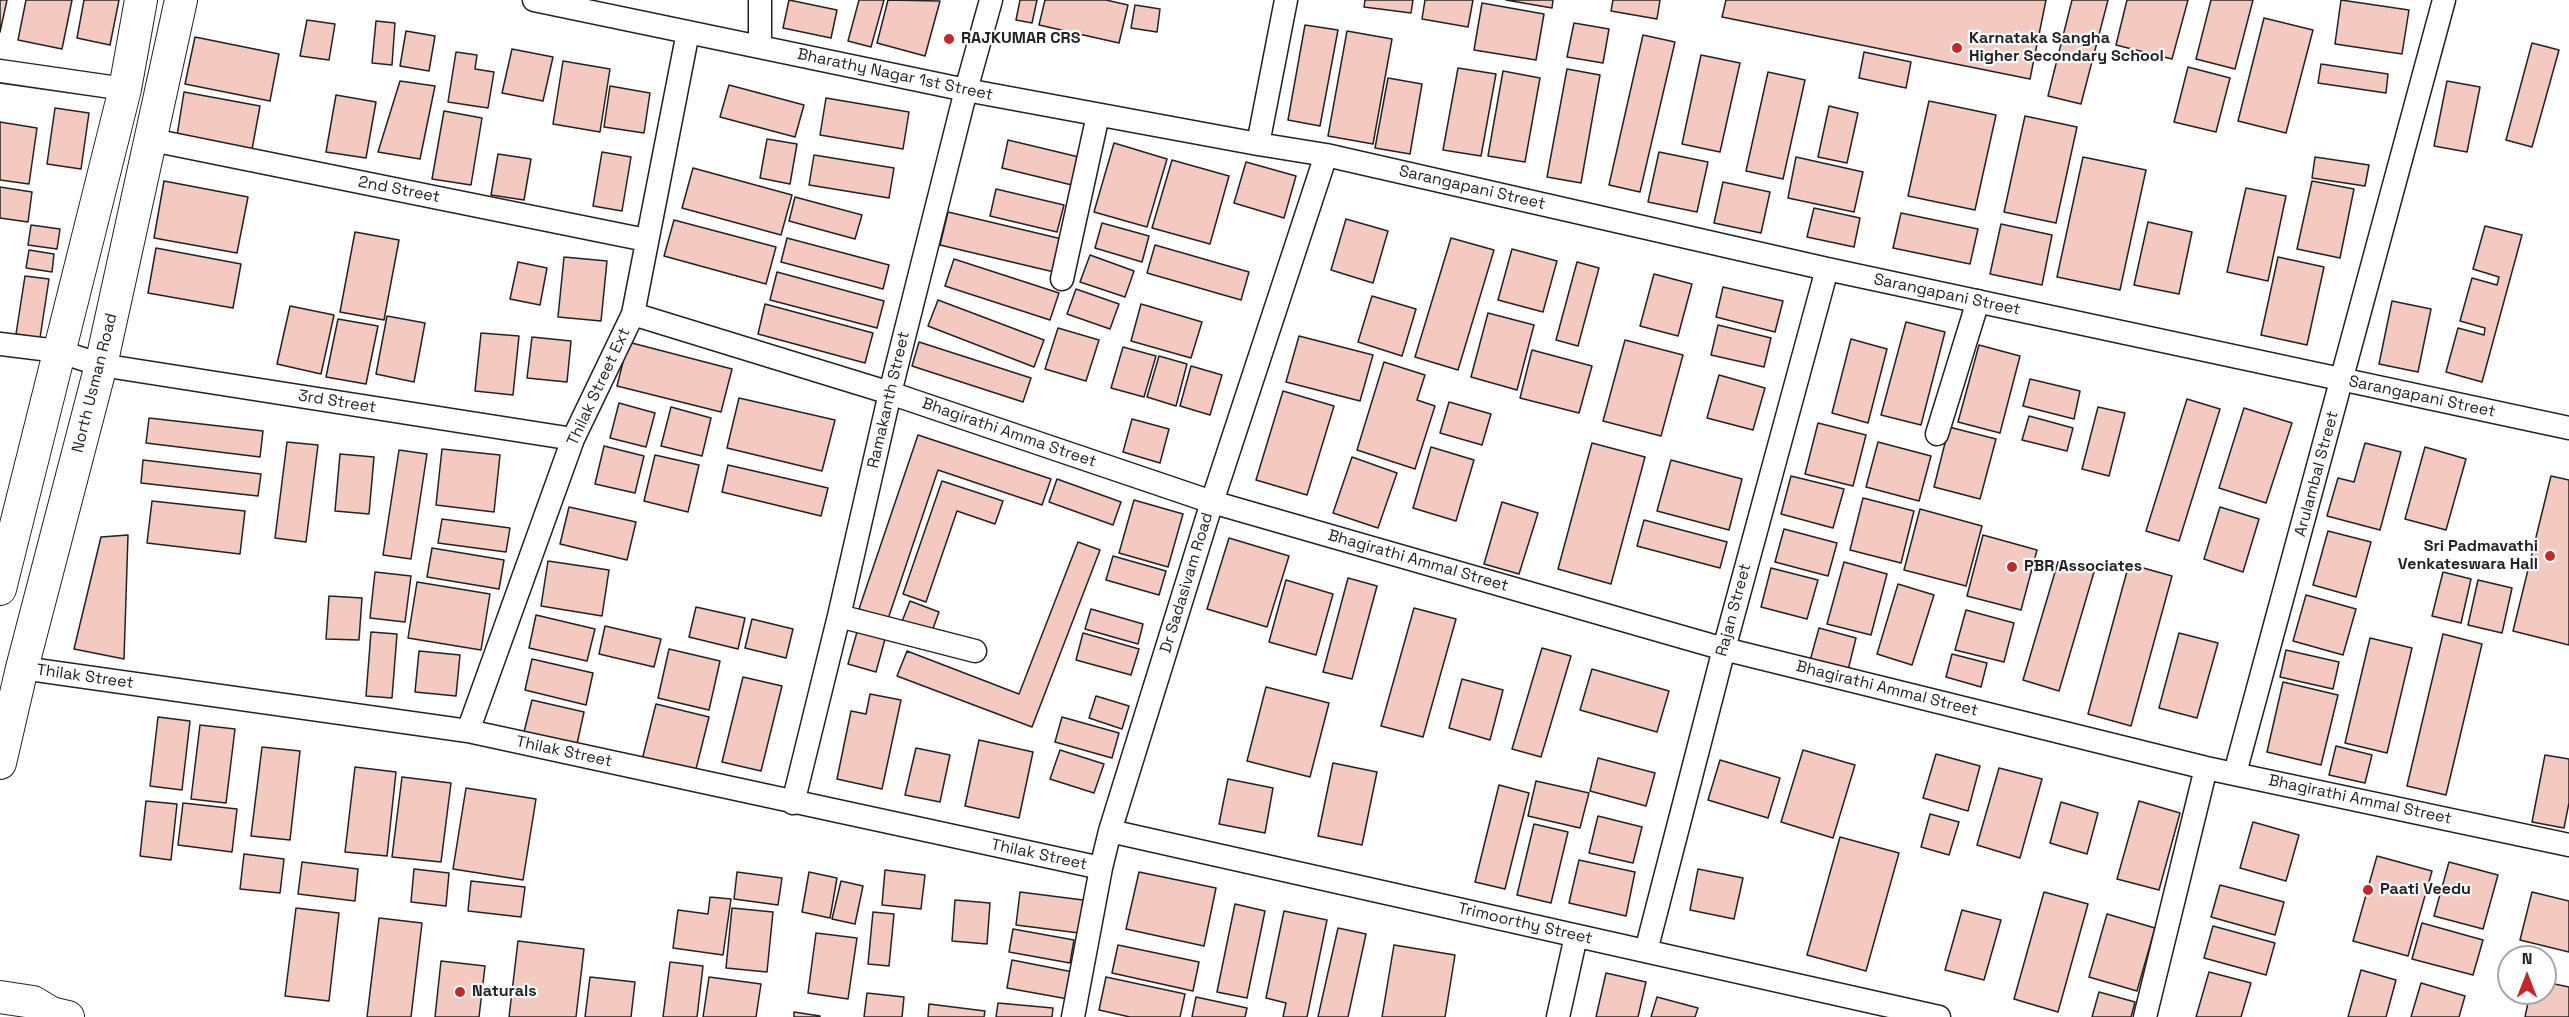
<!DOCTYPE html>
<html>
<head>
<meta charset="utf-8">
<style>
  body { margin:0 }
  #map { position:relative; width:2569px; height:1017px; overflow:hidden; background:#fff; font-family:"Space Grotesk",sans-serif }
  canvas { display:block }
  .north { position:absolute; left:2497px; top:945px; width:60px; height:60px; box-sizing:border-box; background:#fff; border:2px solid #a7a7a7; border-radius:50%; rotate:0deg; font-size:16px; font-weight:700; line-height:24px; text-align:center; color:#222 }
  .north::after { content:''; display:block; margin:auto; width:21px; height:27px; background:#c62828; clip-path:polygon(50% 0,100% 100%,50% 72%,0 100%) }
</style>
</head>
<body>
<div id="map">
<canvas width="2569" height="1017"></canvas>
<div class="north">N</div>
</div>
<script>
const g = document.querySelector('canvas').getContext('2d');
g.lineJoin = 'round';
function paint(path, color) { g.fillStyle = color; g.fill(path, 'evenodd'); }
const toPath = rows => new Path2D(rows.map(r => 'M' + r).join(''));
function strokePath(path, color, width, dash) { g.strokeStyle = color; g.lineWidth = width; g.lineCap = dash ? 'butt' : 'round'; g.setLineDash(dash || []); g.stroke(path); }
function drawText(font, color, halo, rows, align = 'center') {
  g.font = font + ' "Space Grotesk",sans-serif'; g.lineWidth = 4.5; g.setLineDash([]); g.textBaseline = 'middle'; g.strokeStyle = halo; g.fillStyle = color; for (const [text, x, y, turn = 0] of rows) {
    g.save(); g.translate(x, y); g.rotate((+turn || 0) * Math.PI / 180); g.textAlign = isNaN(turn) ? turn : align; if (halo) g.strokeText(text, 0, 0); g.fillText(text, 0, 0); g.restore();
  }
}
const building = toPath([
  [0,0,7,0,0,32,0,0],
  [26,0,72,0,62,49,18,40,26,0],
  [84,0,119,0,110,45,77,38,84,0],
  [789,0,837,10,831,38,783,28,789,0],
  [859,0,884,0,871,47,848,41,859,0],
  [888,0,940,1,925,56,877,43,888,0],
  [1020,0,1037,0,1032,23,1016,20,1020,0],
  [1045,0,1106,0,1128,5,1119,43,1039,25,1045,0],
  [1365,0,1413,0,1411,13,1364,7,1365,0],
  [1425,0,1473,0,1468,27,1422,19,1425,0],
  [1506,0,1553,0,1552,8,1506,0],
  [1613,0,1660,0,1657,19,1611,11,1613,0],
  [1726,0,2046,0,2030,79,1722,17,1726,0],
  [2072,0,2108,0,2081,104,2048,96,2072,0],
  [2127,0,2188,0,2172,59,2116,45,2127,0],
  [2211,0,2253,0,2235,69,2196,59,2211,0],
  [2341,0,2409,10,2402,54,2335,44,2341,0],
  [1482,3,1544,14,1536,60,1474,50,1482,3],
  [1135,5,1160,9,1157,32,1131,28,1135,5],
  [2264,18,2313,30,2286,133,2238,121,2264,18],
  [307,20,335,24,329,60,300,56,307,20],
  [376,21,395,23,392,65,372,63,376,21],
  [1574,23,1609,29,1603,63,1567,57,1574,23],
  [1305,25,1338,30,1320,126,1288,120,1305,25],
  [406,31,435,36,429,71,400,66,406,31],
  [1347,31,1392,39,1373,144,1328,136,1347,31],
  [1643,35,1675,42,1640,192,1609,185,1643,35],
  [195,37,279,54,270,101,185,84,195,37],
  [2532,43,2559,50,2532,147,2506,140,2532,43],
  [512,49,553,57,543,101,502,93,512,49],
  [456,52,477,55,475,69,494,72,488,108,448,102,456,52],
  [1864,52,1911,62,1906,88,1859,78,1864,52],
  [1701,55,1740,63,1720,152,1682,144,1701,55],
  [563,61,610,69,600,132,553,124,563,61],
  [2321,64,2388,74,2386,93,2318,83,2321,64],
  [2188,67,2230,78,2216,132,2174,122,2188,67],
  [1458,68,1496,74,1481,156,1443,150,1458,68],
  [1567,69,1600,75,1581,183,1547,177,1567,69],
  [1503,71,1540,78,1525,162,1488,156,1503,71],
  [1768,72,1805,80,1783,179,1746,171,1768,72],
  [1388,78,1422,84,1410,154,1375,148,1388,78],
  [400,81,435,86,420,159,378,152,400,81],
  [2447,81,2480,87,2467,152,2434,146,2447,81],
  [729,85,804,105,795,137,720,117,729,85],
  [610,86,650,93,644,133,604,127,610,86],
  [184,92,260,106,251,155,176,142,184,92],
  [336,95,376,102,366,158,326,152,336,95],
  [826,98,909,112,903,149,820,135,826,98],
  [1929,101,1996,115,1975,210,1908,196,1929,101],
  [1829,106,1858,113,1847,163,1818,157,1829,106],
  [55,108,89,113,81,169,47,164,55,108],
  [444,111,482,118,471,185,432,179,444,111],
  [2025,116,2077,127,2056,223,2004,212,2025,116],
  [0,122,37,128,29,184,0,180,0,122],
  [767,139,797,144,790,184,760,178,767,139],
  [1008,140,1083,158,1076,186,1002,168,1008,140],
  [1114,143,1167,159,1147,227,1094,212,1114,143],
  [602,152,631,157,622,211,593,206,602,152],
  [1659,152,1708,162,1697,212,1648,202,1659,152],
  [498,154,531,159,524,200,491,195,498,154],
  [814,155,894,168,889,198,809,185,814,155],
  [1796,157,1863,172,1854,212,1788,198,1796,157],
  [2083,157,2146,170,2120,290,2057,277,2083,157],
  [2315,157,2369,165,2365,186,2312,178,2315,157],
  [1172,160,1229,176,1210,244,1152,228,1172,160],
  [1246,162,1296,176,1284,218,1234,203,1246,162],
  [693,168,792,195,781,235,682,208,693,168],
  [164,181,248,197,237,253,154,238,164,181],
  [2312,181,2354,189,2340,258,2297,249,2312,181],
  [1723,182,1770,192,1761,233,1714,223,1723,182],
  [0,187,32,192,28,222,0,218,0,187],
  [2246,188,2286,196,2268,281,2227,272,2246,188],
  [996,189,1064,205,1057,232,990,216,996,189],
  [795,197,862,215,855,239,789,221,795,197],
  [1814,208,1860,218,1854,247,1807,237,1814,208],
  [948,212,1062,239,1054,272,940,245,948,212],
  [1901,213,1978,229,1970,264,1893,248,1901,213],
  [1346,219,1388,231,1373,283,1331,270,1346,219],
  [674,220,776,247,766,284,664,256,674,220],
  [2148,222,2192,232,2179,294,2134,285,2148,222],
  [1102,223,1149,236,1142,262,1095,248,1102,223],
  [2001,224,2052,235,2042,285,1990,274,2001,224],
  [31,225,60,229,57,249,28,245,31,225],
  [2485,226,2522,235,2482,382,2446,372,2458,328,2484,335,2485,328,2460,321,2472,278,2497,285,2499,277,2473,269,2485,226],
  [355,232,399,240,384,320,340,312,355,232],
  [787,238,889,265,883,289,781,262,787,238],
  [1451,238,1494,250,1458,370,1415,357,1451,238],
  [1155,245,1249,272,1241,300,1147,273,1155,245],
  [156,248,241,264,233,308,148,293,156,248],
  [1512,249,1557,261,1543,312,1498,300,1512,249],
  [29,250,54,254,52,272,26,268,29,250],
  [1090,255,1134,271,1125,297,1080,282,1090,255],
  [564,257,607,261,601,321,558,317,564,257],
  [2278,257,2324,267,2307,345,2261,335,2278,257],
  [954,259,1059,293,1050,320,945,286,954,259],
  [518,262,547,268,540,305,510,299,518,262],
  [1577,262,1599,268,1578,346,1556,340,1577,262],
  [777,272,884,301,877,328,770,300,777,272],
  [1654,274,1692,284,1678,336,1640,326,1654,274],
  [25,276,49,279,40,338,16,334,25,276],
  [1723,287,1783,301,1775,332,1716,317,1723,287],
  [1076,289,1119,304,1110,329,1067,314,1076,289],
  [1372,296,1416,309,1402,356,1358,342,1372,296],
  [938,300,1044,340,1034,367,928,326,938,300],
  [2392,301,2431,309,2418,372,2379,364,2392,301],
  [765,304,873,333,865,363,758,334,765,304],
  [1141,304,1202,322,1191,358,1131,341,1141,304],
  [290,306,334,315,321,374,277,364,290,306],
  [1488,313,1534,325,1517,390,1471,377,1488,313],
  [387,316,425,323,414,382,376,374,387,316],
  [338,319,378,326,366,384,326,377,338,319],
  [1906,322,1945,332,1921,425,1881,415,1906,322],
  [1718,325,1771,338,1764,367,1711,355,1718,325],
  [1058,328,1099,340,1086,381,1045,369,1058,328],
  [481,333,519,336,513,395,475,391,481,333],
  [1299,336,1373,355,1360,401,1286,382,1299,336],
  [532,337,571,341,567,382,527,378,532,337],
  [1851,339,1887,349,1868,423,1832,413,1851,339],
  [1625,340,1683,355,1661,436,1603,421,1625,340],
  [628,342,732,369,721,412,617,386,628,342],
  [919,342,1031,378,1023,402,912,366,919,342],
  [1979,345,2020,356,2000,433,1958,422,1979,345],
  [1123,347,1156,356,1144,397,1111,388,1123,347],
  [1532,350,1592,366,1579,413,1520,398,1532,350],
  [1159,356,1187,364,1176,406,1147,397,1159,356],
  [1384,362,1425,375,1417,400,1435,406,1415,469,1357,450,1384,362],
  [1191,366,1222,375,1210,415,1180,406,1191,366],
  [1719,375,1765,388,1753,430,1707,418,1719,375],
  [2030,379,2080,391,2074,419,2023,406,2030,379],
  [1283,391,1334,406,1307,495,1256,480,1283,391],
  [739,398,835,420,822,471,727,448,739,398],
  [2187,399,2220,409,2179,541,2146,531,2187,399],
  [1449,402,1491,414,1482,445,1440,433,1449,402],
  [619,403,655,413,646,447,610,438,619,403],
  [671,407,711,418,702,456,661,446,671,407],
  [2098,407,2125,413,2109,476,2082,469,2098,407],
  [2244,408,2292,423,2266,503,2219,488,2244,408],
  [2029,416,2073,428,2067,451,2022,440,2029,416],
  [149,418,263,431,260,457,146,443,149,418],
  [1132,419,1169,429,1160,463,1123,452,1132,419],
  [1818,423,1866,435,1853,486,1805,474,1818,423],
  [1949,427,1996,439,1980,499,1934,487,1949,427],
  [918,435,1051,479,1042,505,938,470,888,619,859,609,918,435],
  [287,442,318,445,306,542,275,538,287,442],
  [1878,442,1931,456,1919,501,1866,487,1878,442],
  [1592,443,1645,457,1611,584,1558,569,1592,443],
  [2365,443,2401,452,2380,530,2327,516,2338,478,2354,482,2365,443],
  [604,446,644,456,635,493,595,484,604,446],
  [1431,447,1474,460,1456,521,1413,508,1431,447],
  [2425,447,2466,459,2446,530,2405,519,2425,447],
  [442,449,500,455,494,512,436,505,442,449],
  [399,450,427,454,411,559,383,555,399,450],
  [340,454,374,457,369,514,335,511,340,454],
  [655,455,699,465,688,512,644,501,655,455],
  [1352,457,1397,473,1378,528,1333,513,1352,457],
  [143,460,261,474,258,496,141,483,143,460],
  [1671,460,1742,479,1729,530,1657,511,1671,460],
  [728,465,828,488,821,516,722,492,728,465],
  [1791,476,1844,489,1833,528,1781,514,1791,476],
  [2551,476,2569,480,2569,645,2513,631,2551,476],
  [1057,479,1121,502,1113,525,1049,502,1057,479],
  [942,481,1003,501,995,524,957,511,926,602,903,594,942,481],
  [1863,498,1914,511,1901,563,1850,550,1863,498],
  [1134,500,1183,514,1168,567,1119,553,1134,500],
  [152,501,245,511,240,554,147,543,152,501],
  [1502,502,1538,513,1519,574,1484,564,1502,502],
  [569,507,636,522,627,560,560,544,569,507],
  [2220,507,2259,519,2243,572,2204,559,2220,507],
  [1920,509,1982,526,1966,586,1904,570,1920,509],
  [442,519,510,528,506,552,438,543,442,519],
  [1644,520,1727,542,1720,568,1637,546,1644,520],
  [1784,529,1837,543,1828,576,1775,562,1784,529],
  [2328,531,2371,542,2356,597,2313,585,2328,531],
  [128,535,124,659,74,649,101,537,128,535],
  [1983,535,2037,550,2021,610,1967,596,1983,535],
  [1229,538,1289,556,1267,627,1207,609,1229,538],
  [1078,542,1100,550,1032,727,897,676,907,651,1019,694,1078,542],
  [432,548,504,560,499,589,427,577,432,548],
  [1113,556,1166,571,1159,595,1106,580,1113,556],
  [548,561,609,570,602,616,541,606,548,561],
  [1844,562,1887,574,1871,635,1827,624,1844,562],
  [2058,562,2094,572,2059,691,2023,680,2058,562],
  [2129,564,2172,576,2131,726,2088,714,2129,564],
  [1771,568,1818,580,1807,619,1761,607,1771,568],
  [375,572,411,576,405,622,370,618,375,572],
  [2443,572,2471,579,2461,623,2432,616,2443,572],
  [1348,578,1377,586,1352,679,1323,672,1348,578],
  [1286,580,1333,594,1316,655,1269,642,1286,580],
  [2478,580,2512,588,2502,633,2468,625,2478,580],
  [417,582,490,594,481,650,408,638,417,582],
  [1898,584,1934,595,1912,665,1877,654,1898,584],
  [2306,595,2356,609,2343,655,2293,641,2306,595],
  [329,596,362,598,359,640,326,639,329,596],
  [910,601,939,612,931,634,901,624,910,601],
  [696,607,745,618,738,649,689,637,696,607],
  [1414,608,1456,619,1423,737,1381,726,1414,608],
  [1091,609,1143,624,1138,644,1085,629,1091,609],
  [1966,610,2014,623,2004,662,1955,650,1966,610],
  [536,615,595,629,587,661,529,648,536,615],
  [752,619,793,629,786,658,745,648,752,619],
  [605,626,661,639,654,667,599,654,605,626],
  [1819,628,1856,638,1846,678,1808,668,1819,628],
  [371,632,397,634,392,698,366,696,371,632],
  [857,632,885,639,876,672,848,664,857,632],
  [1083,633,1139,649,1131,675,1076,660,1083,633],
  [2179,633,2218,643,2197,718,2159,708,2179,633],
  [2443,634,2482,644,2446,795,2407,786,2443,634],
  [2370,638,2412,648,2387,753,2345,743,2370,638],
  [1542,648,1571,656,1541,757,1512,749,1542,648],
  [669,649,720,661,709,710,658,698,669,649],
  [2286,650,2339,662,2333,689,2280,677,2286,650],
  [419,651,460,655,456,696,415,692,419,651],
  [1952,654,1987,663,1981,687,1946,677,1952,654],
  [532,659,593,673,586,705,525,690,532,659],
  [1592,669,1669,691,1657,732,1580,710,1592,669],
  [743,677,782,686,761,771,722,762,743,677],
  [1462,679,1503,690,1490,740,1449,728,1462,679],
  [2283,682,2338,695,2321,765,2267,752,2283,682],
  [1266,687,1329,703,1310,777,1247,761,1266,687],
  [870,694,901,700,882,789,837,779,851,711,866,714,870,694],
  [1096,696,1129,706,1122,729,1089,718,1096,696],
  [532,700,584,712,577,744,524,732,532,700],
  [656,704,709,717,695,773,642,760,656,704],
  [158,717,190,721,182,790,150,786,158,717],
  [1062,717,1119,733,1112,758,1055,742,1062,717],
  [200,725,235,729,226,803,191,799,200,725],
  [979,740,1033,752,1019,818,965,806,979,740],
  [2336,746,2372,755,2365,783,2329,775,2336,746],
  [262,747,300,751,290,840,251,836,262,747],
  [916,748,950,755,940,802,905,795,916,748],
  [1060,750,1104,764,1094,793,1050,779,1060,750],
  [1803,750,1855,765,1833,838,1781,822,1803,750],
  [1936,754,1980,766,1968,811,1923,798,1936,754],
  [2545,755,2569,759,2569,803,2564,828,2532,822,2545,755],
  [1598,758,1655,773,1646,806,1590,791,1598,758],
  [1720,760,1780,778,1768,818,1708,800,1720,760],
  [1333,763,1377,772,1362,845,1318,836,1333,763],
  [355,767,396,772,387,856,345,852,355,767],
  [1999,768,2042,779,2020,858,1977,845,1999,768],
  [402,777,451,783,441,862,392,857,402,777],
  [1228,779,1273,788,1265,833,1219,824,1228,779],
  [1536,781,1589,793,1580,828,1528,816,1536,781],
  [1499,785,1529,793,1505,889,1475,882,1499,785],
  [466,788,536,799,523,880,453,869,466,788],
  [146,801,177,804,171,860,140,856,146,801],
  [2139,801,2180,813,2159,890,2117,879,2139,801],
  [2061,802,2098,813,2087,854,2050,843,2061,802],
  [183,803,237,809,232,852,178,845,183,803],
  [1930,814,1959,822,1949,855,1921,847,1930,814],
  [1598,816,1642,827,1633,863,1589,853,1598,816],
  [2253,822,2299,835,2286,881,2240,868,2253,822],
  [1534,824,1568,832,1551,903,1517,895,1534,824],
  [1840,837,1899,853,1866,971,1807,955,1840,837],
  [244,854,284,859,280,893,240,889,244,854],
  [2377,856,2432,871,2408,956,2353,941,2377,856],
  [1579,860,1635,872,1626,916,1569,903,1579,860],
  [302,862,358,869,355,901,298,894,302,862],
  [2449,862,2498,875,2483,929,2434,916,2449,862],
  [414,869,449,873,446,906,411,902,414,869],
  [1698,869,1743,878,1734,919,1690,910,1698,869],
  [885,870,925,875,921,909,882,905,885,870],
  [737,872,782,878,778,905,734,899,737,872],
  [809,872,837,878,830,918,802,912,809,872],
  [1139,872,1216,888,1204,946,1126,929,1139,872],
  [471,881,525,887,521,917,468,911,471,881],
  [841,881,863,886,855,924,832,919,841,881],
  [2220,885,2284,902,2275,935,2211,917,2220,885],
  [1020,892,1083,900,1079,933,1016,925,1020,892],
  [2044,892,2088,904,2058,1012,2014,999,2044,892],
  [2532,892,2569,901,2569,952,2520,940,2532,892],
  [710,897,731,899,723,955,673,948,678,910,708,914,710,897],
  [955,900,990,903,987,944,952,941,955,900],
  [1235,904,1265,911,1247,998,1217,992,1235,904],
  [296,908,339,913,329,1001,285,996,296,908],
  [732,908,773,912,767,972,726,968,732,908],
  [1962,910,2001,920,1984,980,1945,970,1962,910],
  [1284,911,1327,920,1307,1017,1283,1017,1286,1003,1266,998,1284,911],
  [873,912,894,914,889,966,868,964,873,912],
  [2107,914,2155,928,2137,991,2089,977,2107,914],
  [379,918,422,923,411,1017,367,1017,379,918],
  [2422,923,2483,940,2473,975,2412,959,2422,923],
  [2213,926,2275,943,2266,975,2204,958,2213,926],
  [1338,928,1366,934,1348,1017,1318,1017,1338,928],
  [1013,929,1074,940,1070,963,1009,952,1013,929],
  [816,933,857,938,848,999,808,993,816,933],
  [518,941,584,949,576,1017,509,1017,518,941],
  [1118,945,1199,962,1193,991,1112,973,1118,945],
  [1394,945,1455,955,1445,1017,1382,1017,1394,945],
  [1012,960,1073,972,1068,999,1007,988,1012,960],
  [441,961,485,966,479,1017,435,1017,441,961],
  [670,962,703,966,697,1017,663,1017,670,962],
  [2361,970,2396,980,2386,1017,2348,1017,2361,970],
  [2209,972,2251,983,2241,1017,2196,1017,2209,972],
  [1606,973,1646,982,1638,1017,1596,1017,1606,973],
  [590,977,635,982,631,1017,585,1017,590,977],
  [709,977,761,984,756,1017,703,1017,709,977],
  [1106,977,1185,994,1180,1017,1130,1017,1099,1010,1106,977],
  [2545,982,2569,987,2569,1017,2525,1017,2530,993,2545,993,2545,982],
  [2421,983,2465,996,2459,1017,2411,1017,2421,983],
  [2099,992,2135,1002,2131,1017,2092,1017,2099,992],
  [867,993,904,997,902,1017,864,1017,867,993],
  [1196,997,1247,1008,1245,1017,1192,1017,1196,997],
  [1657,997,1698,1008,1695,1017,1651,1017,1657,997],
  [998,1003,1053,1008,1052,1017,996,1017,998,1003],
  [929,1004,985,1011,984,1017,928,1017,929,1004],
  [794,1012,820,1016,820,1017,794,1017,794,1012]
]);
const minor = toPath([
  [534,0,966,90,1258,144],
  [760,0,760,47],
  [1286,0,1258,144,1326,155,1827,269,2569,428],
  [0,71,125,89],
  [152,140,646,240],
  [1062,279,1098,115],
  [633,314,890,393,1212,502,1724,649,2206,768,2569,845],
  [0,344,58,351,101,365,573,439],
  [1937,434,1978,301],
  [839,616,975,651],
  [22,668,468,731,1101,868],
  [468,731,573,439,633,314,688,32],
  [2235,773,2444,0],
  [793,803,839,616,890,393,966,90,991,0],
  [1110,831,1939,1017],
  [1646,951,1724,649,1827,269],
  [1073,1017,1101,868,1110,831,1212,502,1326,155],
  [1558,1017,1576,936],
  [2145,1017,2206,768]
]);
const secondary = toPath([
  [0,589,125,89,141,0],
  [0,763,22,668,101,365,181,0],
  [0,997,33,1002,51,1013,68,1017]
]);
const markers = [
  [949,39,6,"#c62828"],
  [1957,48,6,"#c62828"],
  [2550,556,6,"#c62828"],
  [2012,567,6,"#c62828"],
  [2368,890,6,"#c62828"],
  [460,992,6,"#c62828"]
];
const poiNames = [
  ["RAJKUMAR CRS",961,39],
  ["Karnataka Sangha",1969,39],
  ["Higher Secondary School",1969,57],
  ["Sri Padmavathi",2538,547,"right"],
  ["Venkateswara Hall",2538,565,"right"],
  ["PBR Associates",2024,567],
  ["Paati Veedu",2380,890],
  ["Naturals",472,992]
];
const streetNames = [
  ["Bharathy Nagar 1st Street",895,75,12],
  ["Sarangapani Street",1472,188,13],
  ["2nd Street",399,190,11],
  ["Sarangapani Street",1947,295,12],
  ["North Usman Road",95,383,-76],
  ["Thilak Street Ext",599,387,-65],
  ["Sarangapani Street",2422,397,12],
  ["Ramakanth Street",889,400,-77],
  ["3rd Street",337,402,9],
  ["Bhagirathi Amma Street",1009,433,19],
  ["Arulambal Street",2317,474,-75],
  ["Bhagirathi Ammal Street",1418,561,16],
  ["Dr Sadasivam Road",1187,583,-73],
  ["Rajan Street",1734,610,-75],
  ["Thilak Street",85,677,8],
  ["Bhagirathi Ammal Street",1887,689,14],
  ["Thilak Street",564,752,12],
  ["Bhagirathi Ammal Street",2360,800,12],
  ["Thilak Street",1039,855,12],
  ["Trimoorthy Street",1525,924,13]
];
paint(building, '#f3c9c0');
strokePath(building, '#222', 1.5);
strokePath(minor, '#222', 25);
strokePath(secondary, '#222', 34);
strokePath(minor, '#fff', 22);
strokePath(secondary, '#fff', 32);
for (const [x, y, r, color] of markers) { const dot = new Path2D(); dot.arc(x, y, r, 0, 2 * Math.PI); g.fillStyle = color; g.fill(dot); strokePath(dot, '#fff', 2); }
drawText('bold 16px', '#222', '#fff', poiNames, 'left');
drawText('16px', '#222', '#fff', streetNames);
</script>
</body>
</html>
